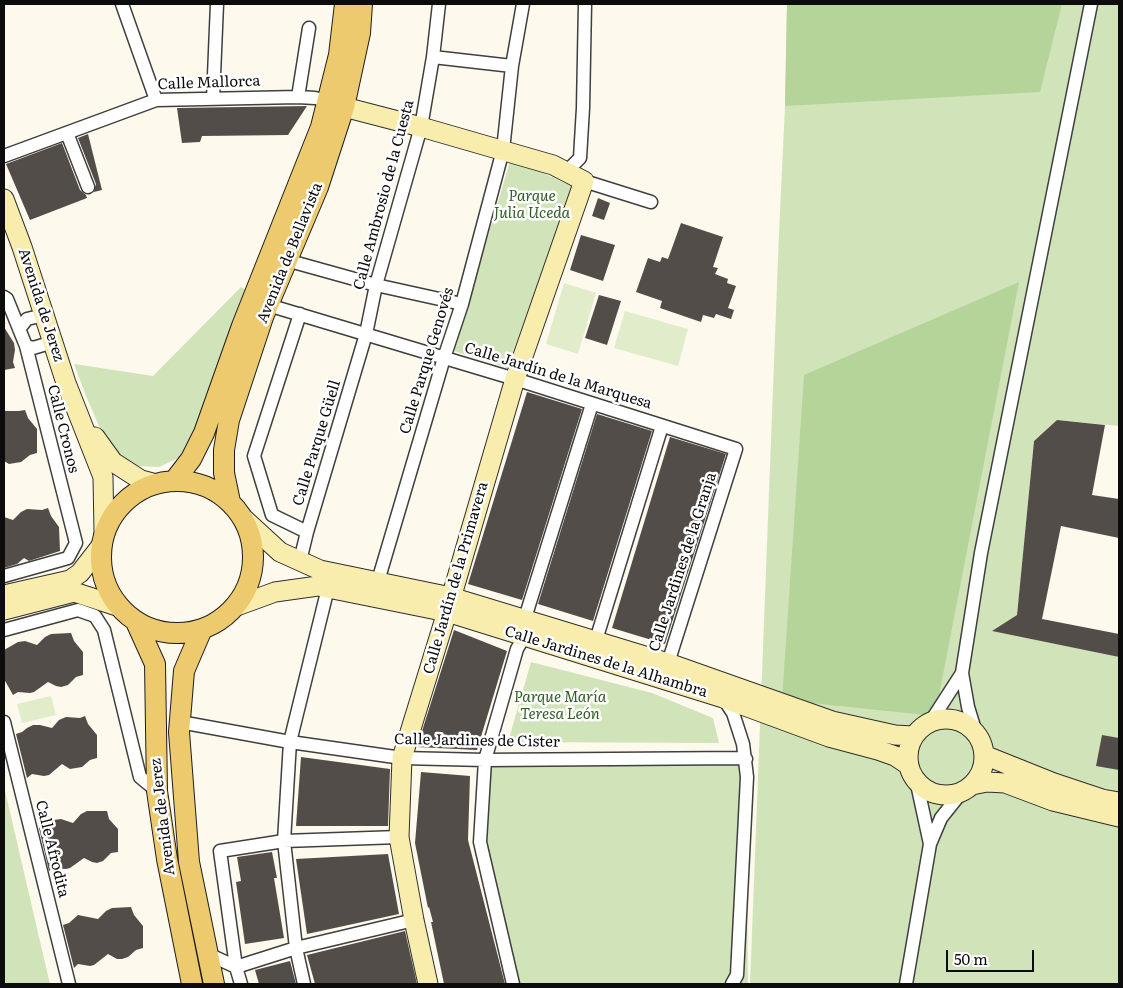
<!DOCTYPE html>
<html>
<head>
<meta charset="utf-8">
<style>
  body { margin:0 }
  #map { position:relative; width:1123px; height:988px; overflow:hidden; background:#fdf9ec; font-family:Literata,serif }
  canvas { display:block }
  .frame { position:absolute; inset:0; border:5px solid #0c0c0c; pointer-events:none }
  .scale { position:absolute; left:946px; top:950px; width:88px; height:22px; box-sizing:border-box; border:2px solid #0c0c0c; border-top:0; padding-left:6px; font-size:15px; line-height:18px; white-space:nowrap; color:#0c0c0c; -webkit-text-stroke:4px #fff; paint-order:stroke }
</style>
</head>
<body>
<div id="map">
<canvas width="1123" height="988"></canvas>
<div class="frame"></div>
<div class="scale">50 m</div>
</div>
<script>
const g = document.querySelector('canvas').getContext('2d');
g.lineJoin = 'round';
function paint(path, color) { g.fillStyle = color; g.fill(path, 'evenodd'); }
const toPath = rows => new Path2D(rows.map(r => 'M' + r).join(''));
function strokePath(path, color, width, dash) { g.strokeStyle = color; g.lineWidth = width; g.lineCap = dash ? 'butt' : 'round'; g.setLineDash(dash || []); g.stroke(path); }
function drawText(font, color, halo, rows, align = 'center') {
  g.font = font + ' Literata,serif'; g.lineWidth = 5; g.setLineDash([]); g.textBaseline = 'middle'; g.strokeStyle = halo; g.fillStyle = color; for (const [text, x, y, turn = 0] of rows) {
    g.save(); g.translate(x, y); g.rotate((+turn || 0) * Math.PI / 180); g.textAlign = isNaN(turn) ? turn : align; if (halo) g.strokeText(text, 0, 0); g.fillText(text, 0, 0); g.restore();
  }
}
const green = toPath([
  [787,4,1119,4,1119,426,1057,420,1034,441,1017,615,993,631,1119,657,1119,984,750,984,779,233,785,106],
  [511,158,573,187,507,368,454,351],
  [241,287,247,291,198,430,178,458,159,467,139,466,121,459,108,447,86,396,74,364,153,376],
  [531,662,652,693,713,718,719,743,508,742],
  [746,759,748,984,513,984,480,842,485,760],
  [4,786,45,963,50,984,4,984]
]);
const forest = toPath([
  [787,4,1062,4,1040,92,785,106],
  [1019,282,935,716,782,700,804,375]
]);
const pitch = toPath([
  [564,283,596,293,578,354,546,344],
  [625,311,688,329,678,366,614,348],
  [51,696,56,715,22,723,17,704]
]);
const building = toPath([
  [307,106,288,135,202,136,200,142,182,143,177,108],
  [88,134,102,190,94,192,96,184,78,138],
  [62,143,80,190,86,195,87,198,30,220,6,164],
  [598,198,610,203,604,220,592,216],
  [681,223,723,237,713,267,718,268,715,274,728,279,727,283,736,286,728,308,734,310,731,319,716,314,714,318,703,315,701,322,660,308,662,301,636,292,648,258,660,262,662,257,668,259],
  [581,235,615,245,603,281,570,270],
  [599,295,621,301,607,345,585,338],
  [4,327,14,343,15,350,13,362,15,368,4,370],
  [527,392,582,409,522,600,468,584],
  [25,410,28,418,37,429,37,453,30,455,21,462,9,464,4,461,4,411,19,411],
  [597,414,652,431,593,621,538,604],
  [1057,420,1105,425,1092,495,1119,499,1119,538,1061,526,1042,619,1119,634,1119,657,992,631,1017,615,1034,441],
  [670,437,726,454,665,644,612,628],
  [48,508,51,516,59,527,60,551,29,561,24,558,17,564,4,568,4,517,13,520,21,512,27,509,42,510],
  [454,630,507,651,477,750,417,747],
  [71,633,74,641,83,652,83,675,76,677,68,685,61,687,56,686,48,682,34,692,30,693,18,692,13,695,4,679,4,650,18,642,25,641,37,645,45,637,51,634],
  [85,716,88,724,97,735,97,758,90,760,82,767,70,769,62,764,49,775,44,776,32,774,27,778,16,734,22,732,27,728,33,725,40,725,52,728,59,720,66,717,80,718],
  [1102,735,1119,738,1119,770,1096,766],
  [301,757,390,769,388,826,296,826],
  [421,772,470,776,468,840,505,984,444,984,431,922,433,922,429,907,428,908,415,843],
  [87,811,107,811,109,819,118,829,118,852,111,853,103,861,97,863,92,862,84,858,70,868,66,869,53,868,49,871,39,828,54,820,61,819,73,823,81,814],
  [272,852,277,878,274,878,284,938,245,944,236,882,241,881,237,857],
  [388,854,399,914,307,934,296,859],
  [131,907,134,915,143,926,143,948,136,950,128,957,122,959,117,959,108,954,94,965,90,966,78,964,74,968,63,925,69,923,78,915,98,919,106,911,112,908],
  [405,931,417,984,315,984,307,955],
  [290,961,296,984,259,984,255,970]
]);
const street = toPath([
  [122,4,156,100],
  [433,57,512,66],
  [298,97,309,28],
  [213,99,217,4],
  [67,133,88,187],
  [4,156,156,100,298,97,315,98,328,101],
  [566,172,580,158,583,108,585,4],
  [584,181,651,202],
  [286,260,376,285,462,304],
  [4,297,7,299,26,346,76,543,68,558,4,576],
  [268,305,515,379,736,449,668,663,669,669],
  [300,314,254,456,272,515,307,532],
  [19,329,27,319,44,315],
  [26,346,33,348,53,342],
  [300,561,307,532,366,334,376,285,421,127,433,57,439,4],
  [378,581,444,358,462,304,503,150,512,66,523,4],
  [525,618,592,404],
  [4,630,78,610,95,616,104,630,140,777,157,791],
  [596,640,662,426],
  [723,698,733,713,743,744,747,777,737,975,732,984],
  [931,721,962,673],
  [4,722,69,984],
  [180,722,290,742,402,758,485,760,740,758,746,759],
  [976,733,968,707,962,673,981,553,1091,4],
  [917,784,930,844],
  [399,837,284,841,220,851,236,967,296,948,414,920],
  [206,953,236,967,241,984],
  [304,984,296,948,284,841,290,742,328,588],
  [513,984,480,842,485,760,517,649,524,637],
  [906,984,930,844,941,818,961,793]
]);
const secondary = toPath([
  [344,107,421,127,553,165,584,181,515,379,447,612,402,758,399,837,414,920,428,984],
  [4,199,22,247,66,383,103,477,104,532],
  [95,437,113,462,141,480,156,484],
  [243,518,280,552,320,570,451,597,668,663,832,721,895,735,913,736],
  [4,595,70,580,80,573,101,546],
  [234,607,275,592,318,586,447,612,723,698,829,737,878,750,895,756,907,764],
  [4,610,74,592,120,607],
  '908 757a38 38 0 1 1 76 0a38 38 0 1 1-76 0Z',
  [984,755,1054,783,1102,799,1119,802],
  [972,785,987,782,1005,783,1053,801,1119,817]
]);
const primary = toPath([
  [174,481,191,459,204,433,242,326,321,127,339,55,345,4],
  '101 557a76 76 0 1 1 152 0a76 76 0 1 1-152 0Z',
  [230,502,224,473,224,450,229,420,263,317,318,187,344,107,360,33,362,4],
  [136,622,155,664,157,791,167,859,192,984],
  [202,629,184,671,179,732,189,862,214,984]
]);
const streetNames = [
  ["Calle Mallorca",209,83,-2],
  ["Calle Ambrosio de la Cuesta",384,195,-75],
  ["Avenida de Bellavista",290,253,-68],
  ["Avenida de Jerez",41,305,72],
  ["Calle Parque Genovés",427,361,-73],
  ["Calle Jardín de la Marquesa",558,376,17],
  ["Calle Cronos",63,429,76],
  ["Calle Parque Güell",317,443,-73],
  ["Calle Jardines de la Granja",683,562,-72],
  ["Calle Jardín de la Primavera",456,578,-74],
  ["Calle Jardines de la Alhambra",606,662,17],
  ["Calle Jardines de Cister",477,741,1],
  ["Avenida de Jerez",163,817,-97],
  ["Calle Afrodita",52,849,76]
];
const parkNames = [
  ["Parque",532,197],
  ["Julia Uceda",532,214],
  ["Parque María",560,698],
  ["Teresa León",560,715]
];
paint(green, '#d1e4b9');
paint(forest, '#b5d49a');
paint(pitch, '#e1ecca');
paint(building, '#534d49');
strokePath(street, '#3f3f3f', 15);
strokePath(secondary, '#2e2e2e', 21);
strokePath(primary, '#1d1d1d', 22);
strokePath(street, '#fff', 12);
strokePath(secondary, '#f8edad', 19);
strokePath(primary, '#ecca6d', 20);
drawText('15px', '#0c0c0c', '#fff', streetNames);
drawText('italic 15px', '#305d22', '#fff', parkNames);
</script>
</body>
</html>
